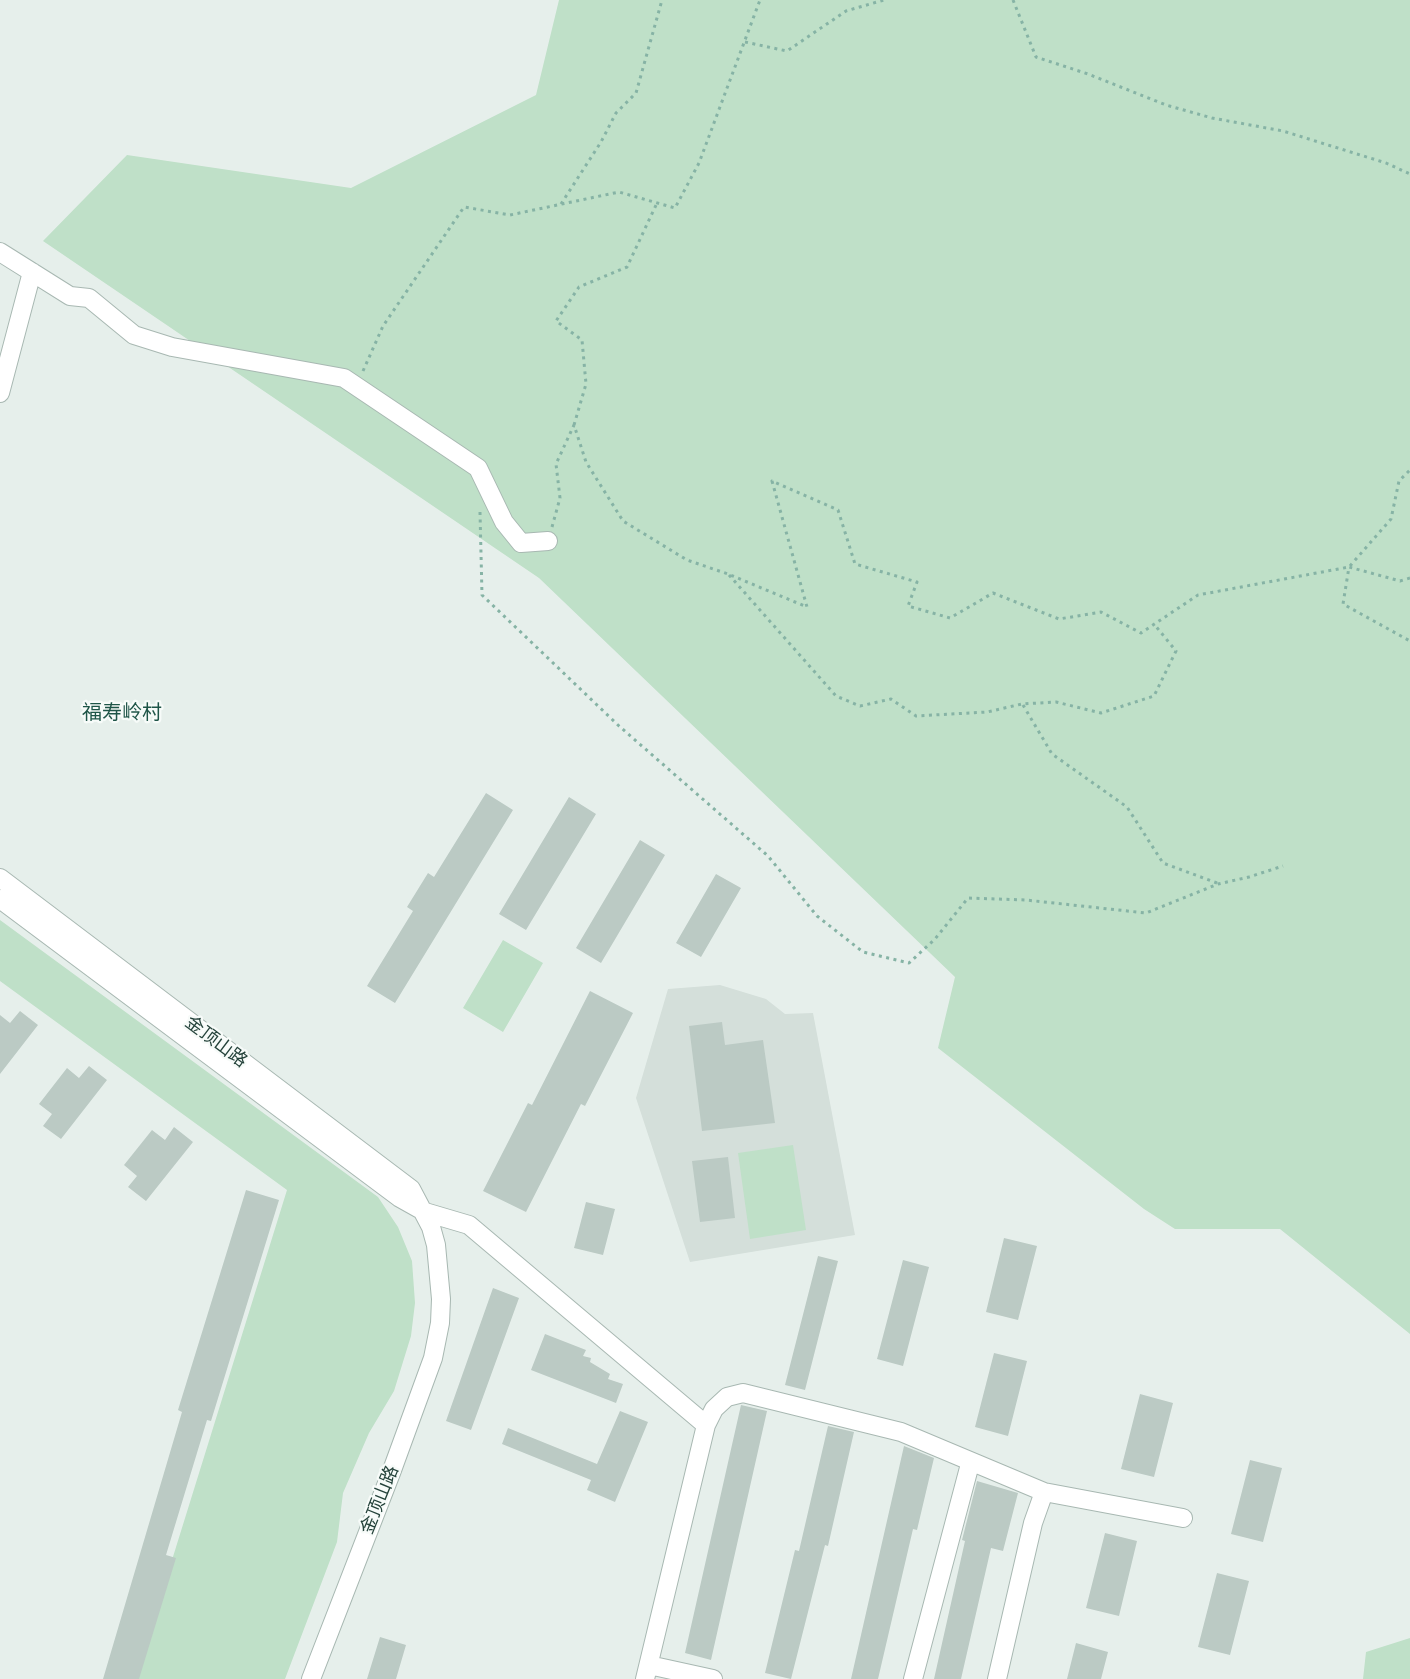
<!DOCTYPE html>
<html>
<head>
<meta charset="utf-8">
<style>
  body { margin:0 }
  canvas { display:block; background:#e6efeb }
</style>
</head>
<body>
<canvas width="1410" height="1679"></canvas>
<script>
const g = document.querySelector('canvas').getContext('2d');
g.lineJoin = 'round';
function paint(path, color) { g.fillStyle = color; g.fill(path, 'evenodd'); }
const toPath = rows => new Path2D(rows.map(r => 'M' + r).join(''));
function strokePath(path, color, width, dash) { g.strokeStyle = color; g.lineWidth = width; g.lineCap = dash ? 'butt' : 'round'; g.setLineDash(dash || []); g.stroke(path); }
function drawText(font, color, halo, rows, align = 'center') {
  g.font = font + ' Rubik,"Noto Sans SC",sans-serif'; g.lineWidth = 4.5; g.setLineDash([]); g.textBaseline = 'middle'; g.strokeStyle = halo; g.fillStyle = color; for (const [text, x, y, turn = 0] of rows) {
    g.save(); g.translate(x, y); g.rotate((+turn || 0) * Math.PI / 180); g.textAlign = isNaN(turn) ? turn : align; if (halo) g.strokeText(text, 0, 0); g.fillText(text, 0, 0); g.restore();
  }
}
const built = toPath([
  [720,985,766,999,785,1014,813,1013,855,1235,690,1262,636,1098,668,989]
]);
const green = toPath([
  [559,0,1410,0,1410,1334,1280,1229,1175,1229,1144,1209,938,1048,955,977,539,578,43,241,127,155,351,188,536,95],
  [0,920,378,1197,398,1227,412,1261,415,1303,411,1336,394,1391,369,1433,343,1493,337,1542,285,1679,135,1679,287,1190,0,981],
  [503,940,543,963,503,1032,463,1008],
  [793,1145,806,1230,750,1239,738,1153],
  [1410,1638,1410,1679,1363,1679,1366,1652]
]);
const building = toPath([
  [486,793,513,810,395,1003,367,986,413,911,407,907,428,873,434,877],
  [569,797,596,814,526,930,499,914],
  [640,840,665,855,601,963,576,948],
  [716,874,741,888,701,957,676,943],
  [590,991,633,1013,585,1106,581,1104,526,1212,483,1191,528,1103,532,1105],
  [20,1011,38,1025,0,1074,0,1015,10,1023],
  [722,1022,725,1045,763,1040,775,1123,702,1131,689,1026],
  [89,1066,107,1080,61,1139,43,1126,52,1114,39,1104,67,1068,79,1078],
  [174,1127,193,1142,146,1201,128,1187,137,1176,124,1165,152,1130,165,1140],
  [728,1157,735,1218,700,1222,692,1161],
  [246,1190,279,1200,211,1421,207,1420,166,1555,176,1558,139,1679,103,1679,182,1412,178,1410],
  [586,1202,615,1209,603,1255,574,1248],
  [1004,1238,1037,1246,1018,1320,986,1312],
  [818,1256,838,1261,805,1390,785,1385],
  [903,1260,929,1267,903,1366,877,1359],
  [493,1288,519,1298,471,1430,446,1421],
  [545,1334,586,1350,583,1356,591,1358,590,1362,610,1374,608,1379,623,1384,616,1403,531,1370],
  [994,1353,1027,1361,1008,1436,975,1427],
  [1140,1394,1173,1403,1154,1477,1121,1469],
  [741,1405,767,1411,711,1660,685,1653],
  [620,1411,648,1422,615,1502,587,1490,591,1480,502,1444,508,1428,597,1464],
  [828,1426,854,1432,828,1546,825,1545,791,1679,765,1673,795,1550,799,1551],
  [904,1446,934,1458,917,1530,913,1529,878,1679,851,1679],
  [1250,1460,1282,1468,1263,1542,1231,1534],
  [977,1481,1018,1493,1003,1551,991,1548,961,1679,934,1679,965,1541,962,1540],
  [1105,1533,1137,1541,1119,1616,1086,1608],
  [1217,1573,1249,1581,1230,1655,1198,1647],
  [380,1637,406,1645,396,1679,367,1679],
  [1076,1643,1108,1652,1101,1679,1067,1679]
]);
const path = toPath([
  [1013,0,1036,57,1088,74,1166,105,1212,118,1283,131,1386,163,1410,174],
  [745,42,787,51,846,11,884,0],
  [561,204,601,142,616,113,636,93,662,0],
  [363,371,383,326,464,207,510,215,619,192,675,208,699,163,760,0],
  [574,425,586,384,582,340,556,321,579,287,627,267,657,203],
  [480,512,482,595,619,726,768,856,817,916,863,952,909,963,935,939,968,898,1026,900,1146,913,1218,884,1249,877,1283,866],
  [552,527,560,498,556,464,574,425,586,462,623,521,687,560,728,574,807,607,772,481,838,510,855,564,917,582,908,606,950,618,993,593,1059,619,1101,612,1141,633,1198,595,1349,567,1391,519,1399,481,1410,470],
  [729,575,836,696,860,706,891,699,916,716,987,712,1022,704,1056,702,1101,713,1154,696,1176,651,1154,624],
  [1410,578,1400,581,1349,567,1343,604,1410,641],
  [1023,705,1052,754,1127,807,1163,863,1217,883]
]);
const minor = toPath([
  [0,252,70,296,89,298,134,335,172,347,344,378,478,468,504,522,521,543,548,541],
  [0,393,32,272],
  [0,878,411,1189,431,1227,436,1245,441,1299,440,1323,433,1358,391,1473,311,1679],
  [0,899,400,1198,425,1212,469,1225,706,1425],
  [649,1665,713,1679],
  [645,1679,706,1425,714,1409,727,1397,743,1393,901,1432,1044,1492,1183,1518],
  [913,1679,970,1464],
  [997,1679,1033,1523,1044,1492]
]);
const streetNames = [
  ["金顶山路",216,1042,37],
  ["金顶山路",380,1500,-68]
];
const neighbourhoodNames = [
  ["福寿岭村",122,713]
];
paint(built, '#d4dfda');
paint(green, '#bfe0c8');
paint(building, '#bbcac4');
strokePath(minor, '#a8b8b2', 20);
strokePath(path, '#86b3a5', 3, [3, 4.5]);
strokePath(minor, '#fff', 18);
drawText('18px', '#24423a', '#f7fbf9', streetNames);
drawText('20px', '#1f5548', '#f7fbf9', neighbourhoodNames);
</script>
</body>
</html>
